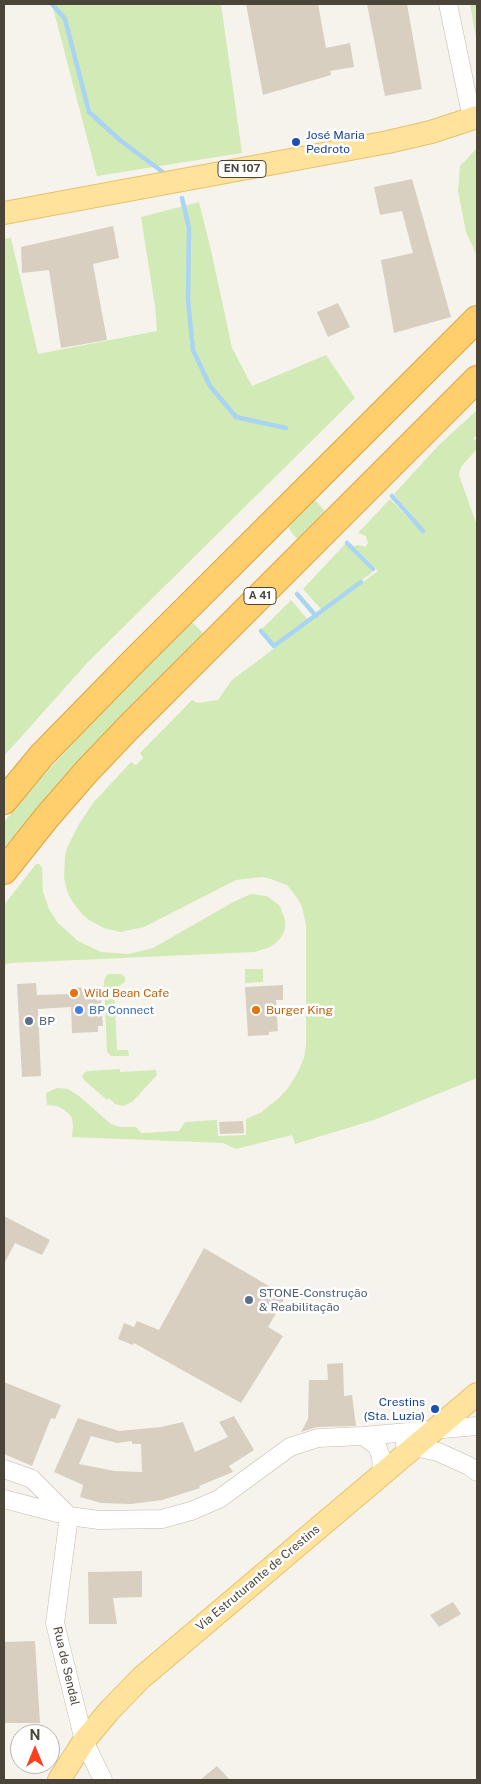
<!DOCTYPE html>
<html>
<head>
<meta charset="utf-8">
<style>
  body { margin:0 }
  #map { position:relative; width:481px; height:1784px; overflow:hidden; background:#f6f3ec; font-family:"Public Sans",sans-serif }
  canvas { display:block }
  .frame { position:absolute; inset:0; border:5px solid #4b4439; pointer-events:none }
  .north { position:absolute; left:10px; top:1724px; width:50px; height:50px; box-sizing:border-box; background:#fff; border:1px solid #b7b4b0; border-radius:50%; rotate:0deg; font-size:14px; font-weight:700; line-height:20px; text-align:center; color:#4b4439 }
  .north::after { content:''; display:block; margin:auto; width:18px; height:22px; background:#fc3f1d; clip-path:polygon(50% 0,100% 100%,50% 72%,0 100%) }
</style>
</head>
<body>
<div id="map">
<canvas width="481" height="1784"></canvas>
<div class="frame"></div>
<div class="north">N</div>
</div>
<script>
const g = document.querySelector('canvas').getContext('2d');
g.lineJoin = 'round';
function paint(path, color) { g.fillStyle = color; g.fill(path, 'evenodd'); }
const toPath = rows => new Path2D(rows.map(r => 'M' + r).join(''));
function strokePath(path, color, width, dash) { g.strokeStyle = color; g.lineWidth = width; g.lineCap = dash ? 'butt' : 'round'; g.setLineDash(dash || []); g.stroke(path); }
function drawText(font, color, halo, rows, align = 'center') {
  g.font = font + ' "Public Sans",sans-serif'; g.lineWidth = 5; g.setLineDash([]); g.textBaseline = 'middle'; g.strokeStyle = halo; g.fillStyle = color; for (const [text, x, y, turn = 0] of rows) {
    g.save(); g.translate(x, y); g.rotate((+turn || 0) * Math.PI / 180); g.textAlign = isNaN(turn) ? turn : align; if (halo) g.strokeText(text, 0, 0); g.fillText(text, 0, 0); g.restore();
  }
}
const green = toPath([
  [52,4,221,4,242,153,97,176],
  [470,4,477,4,477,44],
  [477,148,477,256,466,232,458,191,460,166],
  [199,202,211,250,232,348,252,386,326,355,355,398,88,662,4,756,4,239,11,238,38,354,157,331,155,306,141,217],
  [477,410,477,435,473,439,477,440,477,449,461,467,459,475,477,526,477,1078,374,1120,295,1144,292,1135,236,1149,223,1143,72,1137,73,1126,72,1118,68,1113,63,1109,57,1106,47,1105,46,1093,57,1088,68,1089,79,1096,111,1124,120,1127,136,1127,141,1133,179,1131,185,1122,217,1120,218,1136,246,1135,246,1119,260,1113,279,1098,288,1088,298,1072,304,1058,306,1045,306,925,302,907,298,899,287,885,271,879,262,877,236,880,144,927,120,932,104,928,89,920,83,915,72,901,68,894,64,878,65,857,67,848,79,824,93,803,131,762,136,765,143,758,140,753,192,700,197,703,218,700,232,680,378,571,353,546,359,545,365,547,368,543,366,536,358,533,390,499,413,523,416,520,394,494,439,445],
  [314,499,325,511,297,539,287,526],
  [346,543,373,572,321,609,303,589],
  [291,600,308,620,274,644,261,630],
  [191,621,203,633,95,743,60,781,4,848,4,822,43,776,82,733],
  [36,864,39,864,42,867,43,892,49,909,58,923,78,941,101,952,128,954,153,948,235,901,251,894,267,896,280,906,285,920,285,929,282,936,277,942,270,947,255,952,11,963,4,965,4,905],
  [245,969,263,969,263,982,245,983],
  [109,974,121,974,125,977,125,982,114,989,117,1047,117,1050,128,1050,129,1056,111,1056,107,1052,104,981,106,976],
  [120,1069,120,1072,156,1070,157,1075,132,1102,123,1106,115,1104,109,1098,107,1100,85,1081,82,1077,84,1073,88,1071]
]);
const stream = toPath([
  [52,4,65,19,89,112,121,141,164,173],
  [182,198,189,228,188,300,193,350,210,386,236,417,286,428],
  [392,496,423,531],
  [347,543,373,569],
  [297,594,316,616],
  [261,631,274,646,361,582]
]);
const building = toPath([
  [246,4,318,4,326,48,350,43,354,67,330,71,331,75,263,95],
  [367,4,407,4,422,89,385,96],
  [412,179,451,317,394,333,381,260,413,253,402,211,380,215,374,187],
  [113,226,119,258,93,264,107,340,61,348,49,270,22,273,21,247],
  [338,303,350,327,328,337,317,312],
  [36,983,37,995,70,994,70,988,96,987,97,1001,101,1000,103,1026,98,1026,98,1032,72,1033,71,1007,38,1009,41,1076,22,1077,17,984],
  [283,985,283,1000,276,1000,278,1031,269,1032,269,1035,248,1036,245,987],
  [243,1121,244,1133,220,1134,219,1122],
  [4,1216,50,1240,42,1255,15,1243,4,1264],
  [204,1248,286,1296,268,1327,283,1336,241,1403,134,1343,133,1345,118,1339,124,1323,134,1327,137,1321,159,1330],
  [343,1363,344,1396,352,1395,356,1426,317,1427,301,1432,308,1419,309,1380,328,1380,327,1364],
  [4,1382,61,1405,55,1419,51,1418,32,1466,4,1454],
  [234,1416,254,1450,229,1466,233,1472,199,1486,200,1488,162,1500,131,1504,101,1503,80,1497,83,1485,54,1472,78,1418,119,1431,161,1427,183,1422,195,1452,228,1437,219,1422],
  [91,1436,117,1443,132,1441,132,1444,141,1444,142,1472,115,1471,79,1464],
  [142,1571,142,1597,113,1598,117,1624,89,1624,88,1572],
  [453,1602,461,1614,439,1627,430,1615],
  [35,1641,40,1723,4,1723,4,1642],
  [217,1766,230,1780,200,1780]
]);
const minor = toPath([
  [448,4,472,119],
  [363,1436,377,1446,381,1457,382,1473],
  [405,1445,438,1452,469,1466,477,1472],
  [4,1469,32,1479,69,1516],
  [4,1499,69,1516,99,1520,162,1519,191,1511,219,1499,290,1447,318,1438,363,1436,477,1426],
  [69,1516,55,1623,84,1741,103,1780]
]);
const major = toPath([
  [4,213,388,142,431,132,477,117],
  [59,1780,84,1741,109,1711,141,1678,477,1394]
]);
const highway = toPath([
  [4,801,42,755,132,663,477,319],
  [4,871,47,817,87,771,129,727,477,379]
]);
const markers = [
  [296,142,5,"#1a4fb4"],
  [74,993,5,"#e8710a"],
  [79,1010,5,"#3f7fe0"],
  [256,1010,5,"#e8710a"],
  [29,1021,5,"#5c6f8a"],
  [249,1300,5,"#5c6f8a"],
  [435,1409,5,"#1a4fb4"]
];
const shields = [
  [242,169,48],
  [260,596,32]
];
const shieldNames = [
  ["EN 107",242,169],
  ["A 41",260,596]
];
const transitNames = [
  ["José Maria",306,135],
  ["Pedroto",306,149],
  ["Crestins",425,1402,"right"],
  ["(Sta. Luzia)",425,1416,"right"]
];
const foodNames = [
  ["Wild Bean Cafe",84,993],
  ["Burger King",266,1010]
];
const shopNames = [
  ["BP Connect",89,1010]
];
const serviceNames = [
  ["BP",39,1021],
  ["STONE-Construção",259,1293],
  ["& Reabilitação",259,1307]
];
const streetNames = [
  ["Via Estruturante de Crestins",258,1578,-40],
  ["Rua de Sendal",66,1666,77]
];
paint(green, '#d2eab5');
strokePath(stream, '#a9d4f2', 4.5);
paint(building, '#d8cfc1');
strokePath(minor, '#c2bbae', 19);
strokePath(major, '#e6c16a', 24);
strokePath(highway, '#e0a43c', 28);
strokePath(minor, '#fff', 18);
strokePath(major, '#ffe39c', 22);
strokePath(highway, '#ffcf6e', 26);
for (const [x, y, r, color] of markers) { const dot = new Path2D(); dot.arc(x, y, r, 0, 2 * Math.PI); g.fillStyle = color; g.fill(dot); strokePath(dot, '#fff', 2); }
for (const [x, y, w] of shields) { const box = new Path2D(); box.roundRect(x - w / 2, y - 8.5, w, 17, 4); g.fillStyle = '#fff'; g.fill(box); strokePath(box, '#4b4439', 1); }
drawText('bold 11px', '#4b4439', null, shieldNames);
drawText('12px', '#164399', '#fff', transitNames, 'left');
drawText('12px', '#c56008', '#fff', foodNames, 'left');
drawText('12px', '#366cbe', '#fff', shopNames, 'left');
drawText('12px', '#4e5e75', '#fff', serviceNames, 'left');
drawText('12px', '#4b4439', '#fff', streetNames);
</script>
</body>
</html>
